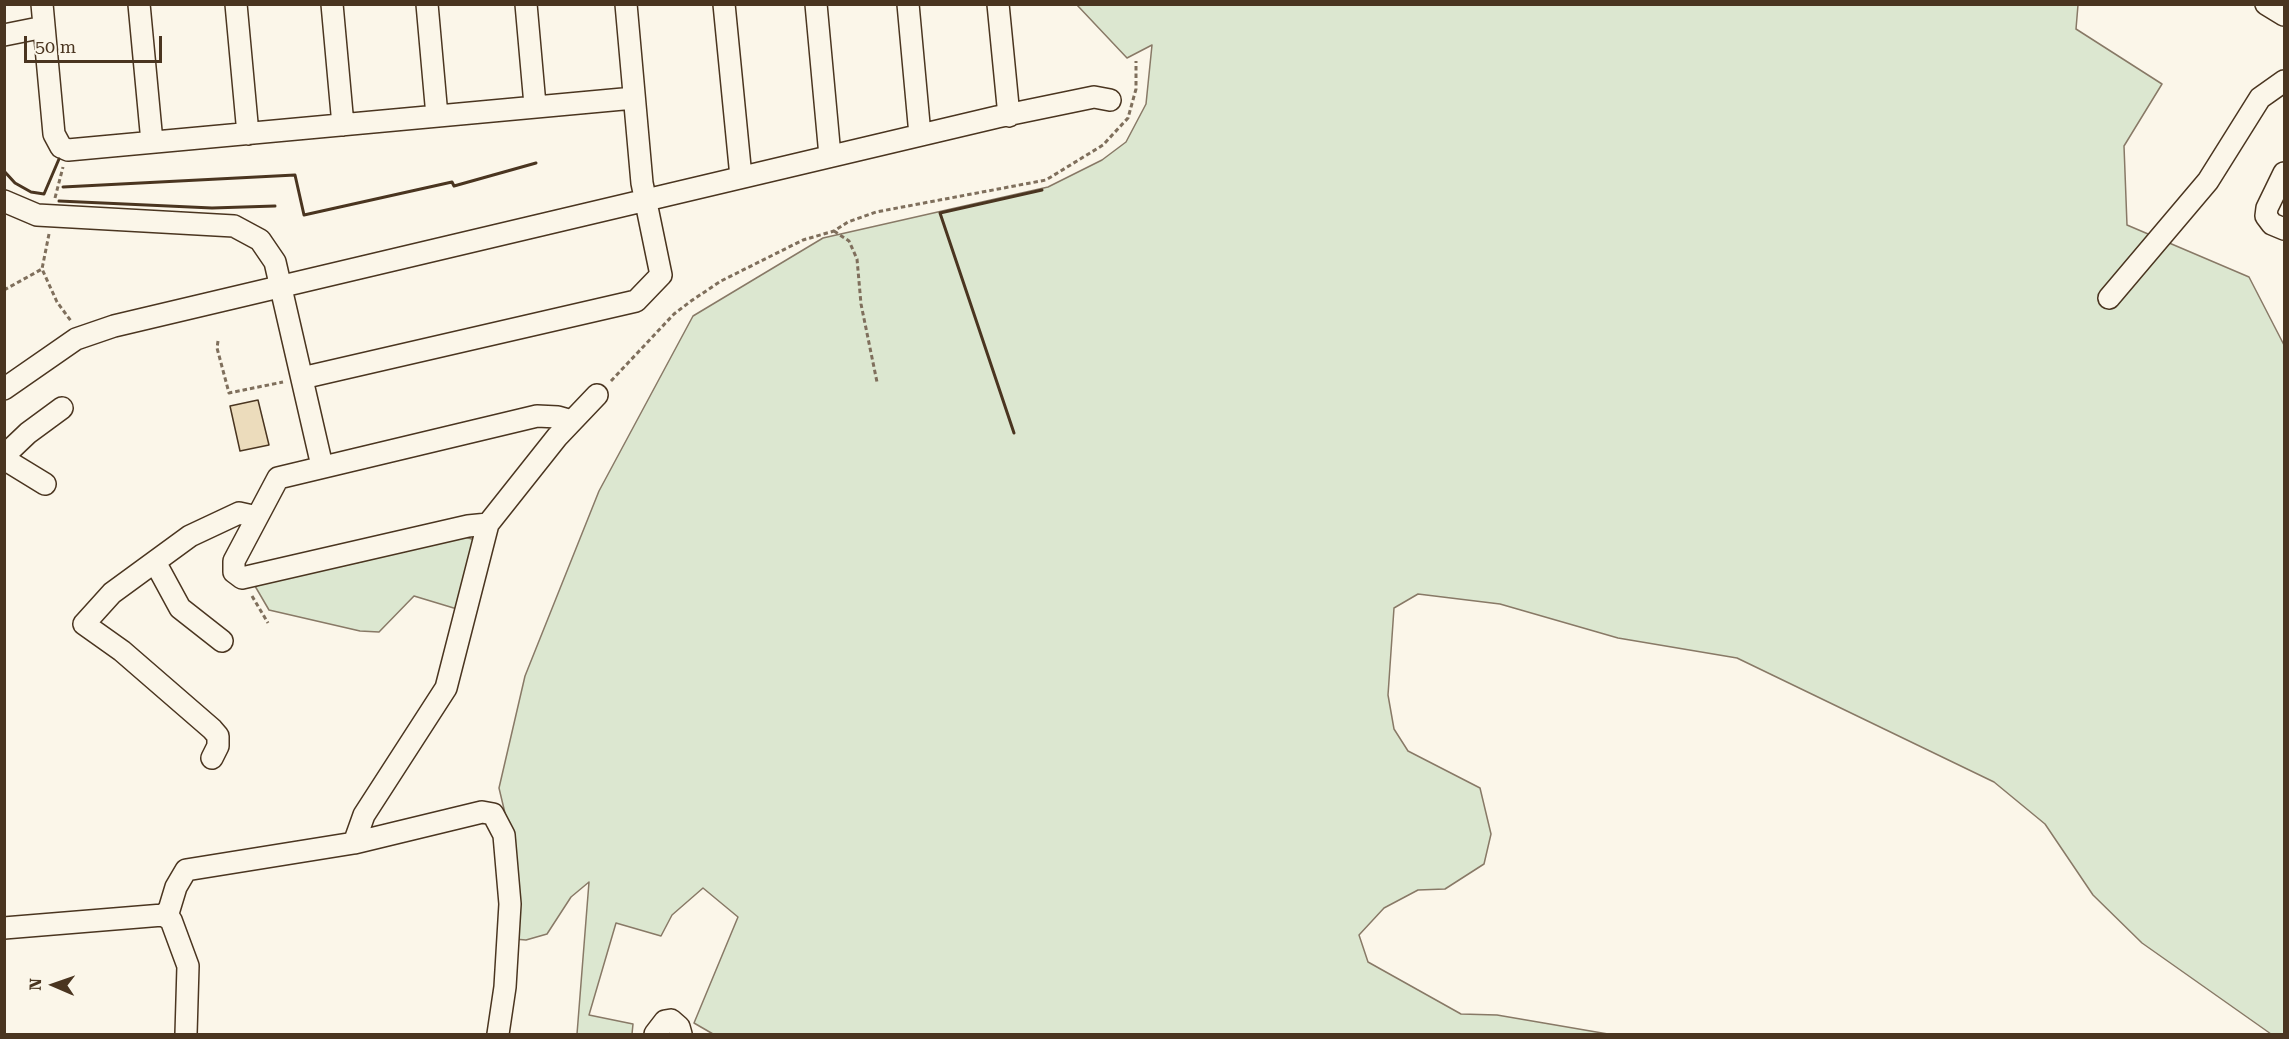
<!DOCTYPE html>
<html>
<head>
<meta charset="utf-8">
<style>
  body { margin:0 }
  #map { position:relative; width:2289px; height:1039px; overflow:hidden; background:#fbf6e9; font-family:"Roboto Serif",serif }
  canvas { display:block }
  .frame { position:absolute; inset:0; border:6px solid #4a3520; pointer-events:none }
  .north { position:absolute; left:24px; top:955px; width:60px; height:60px; -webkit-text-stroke:4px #fbf6e9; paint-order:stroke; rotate:272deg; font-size:16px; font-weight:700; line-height:24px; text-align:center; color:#4a3520 }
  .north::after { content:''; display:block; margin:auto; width:21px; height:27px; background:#4a3520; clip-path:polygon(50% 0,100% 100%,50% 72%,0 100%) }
  .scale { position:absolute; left:24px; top:36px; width:138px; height:27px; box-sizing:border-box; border:3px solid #4a3520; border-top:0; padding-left:8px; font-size:18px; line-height:21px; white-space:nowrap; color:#4a3520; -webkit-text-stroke:4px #fbf6e9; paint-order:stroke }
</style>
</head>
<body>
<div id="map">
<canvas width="2289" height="1039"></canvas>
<div class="frame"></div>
<div class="north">N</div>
<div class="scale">50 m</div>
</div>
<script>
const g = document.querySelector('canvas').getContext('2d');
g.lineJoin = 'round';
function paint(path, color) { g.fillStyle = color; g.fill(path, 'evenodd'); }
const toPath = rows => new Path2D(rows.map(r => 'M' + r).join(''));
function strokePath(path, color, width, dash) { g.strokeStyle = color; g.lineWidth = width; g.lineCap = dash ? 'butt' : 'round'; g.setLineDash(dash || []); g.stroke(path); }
const green = toPath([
  [1077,5,2078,5,2076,29,2162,84,2124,146,2127,225,2249,277,2284,345,2284,1034,2271,1034,2142,943,2093,895,2045,824,1994,782,1737,658,1618,638,1500,604,1418,594,1394,608,1388,695,1394,729,1408,751,1480,788,1491,834,1484,864,1445,889,1418,890,1384,908,1359,935,1368,962,1461,1014,1497,1015,1608,1034,713,1034,694,1023,738,917,703,888,672,915,661,936,616,923,589,1015,633,1024,632,1034,577,1034,589,882,571,897,547,934,526,940,514,939,514,851,499,788,525,676,599,491,693,316,823,238,1048,187,1102,160,1126,142,1146,104,1152,45,1127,58,1077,5],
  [462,536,475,540,457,609,414,596,379,632,360,631,269,610,255,586,340,565,356,563,462,536]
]);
const building = toPath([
  [258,400,269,445,240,451,230,406,258,400]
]);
const path = toPath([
  [55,198,63,167],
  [834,231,849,241,857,259,861,304,877,382],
  [49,234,42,269,57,302,71,321],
  [4,290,42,269],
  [218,341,217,348,229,393,283,382],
  [611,381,674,314,691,301,721,281,803,240,834,231,848,222,876,212,1046,180,1103,145,1128,118,1136,89,1136,61],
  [252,596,268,623]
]);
const minor = toPath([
  [42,4,54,134,61,147,68,150,634,98],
  [139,4,152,142],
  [236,4,248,134],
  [332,4,343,125],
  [427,4,437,116],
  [526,4,535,105],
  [724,4,741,177],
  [816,4,830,156],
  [908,4,920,135],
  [998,4,1009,116],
  [2266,4,2284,15],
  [4,35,44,27],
  [2284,173,2267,208,2266,216,2272,224,2284,229],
  [4,201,37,215,234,226,260,240,275,262,322,466],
  [2109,298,2208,181,2260,98,2284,81],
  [302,378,636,301,661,275,642,183,626,4],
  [4,389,76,339,114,326,997,117,1094,97,1110,100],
  [4,459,45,484],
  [5,459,7,453,28,433,62,408],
  [488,524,468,526,242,578,234,572,234,561,278,478,537,416,558,417,572,421],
  [155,562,180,608,222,641],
  [212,758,218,746,218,736,212,729,122,651,84,624,112,593,190,536,239,513,257,517],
  [354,843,364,815,446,688,488,524,557,437,597,395],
  [163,915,169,910,176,887,186,870,354,843,482,812,493,814,504,835,510,904,505,987,498,1034],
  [4,928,163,915,171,920,188,966,186,1034],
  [655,1034,665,1021,671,1020,679,1027,681,1034]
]);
const wall = toPath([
  [4,171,15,183,31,192,44,194,59,159],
  [63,187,295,175,304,215,452,182,454,186,536,163],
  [59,201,212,208,275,206],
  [1014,433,940,213,1042,190]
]);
paint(green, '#dce7d0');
strokePath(green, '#887966', 1.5);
paint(building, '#ecdcbc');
strokePath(building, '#4a3520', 1.5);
strokePath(minor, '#4a3520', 24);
strokePath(path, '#7f6f5c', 3, [4.5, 3]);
strokePath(minor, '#fbf6e9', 21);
strokePath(wall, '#4a3520', 3);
</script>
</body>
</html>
